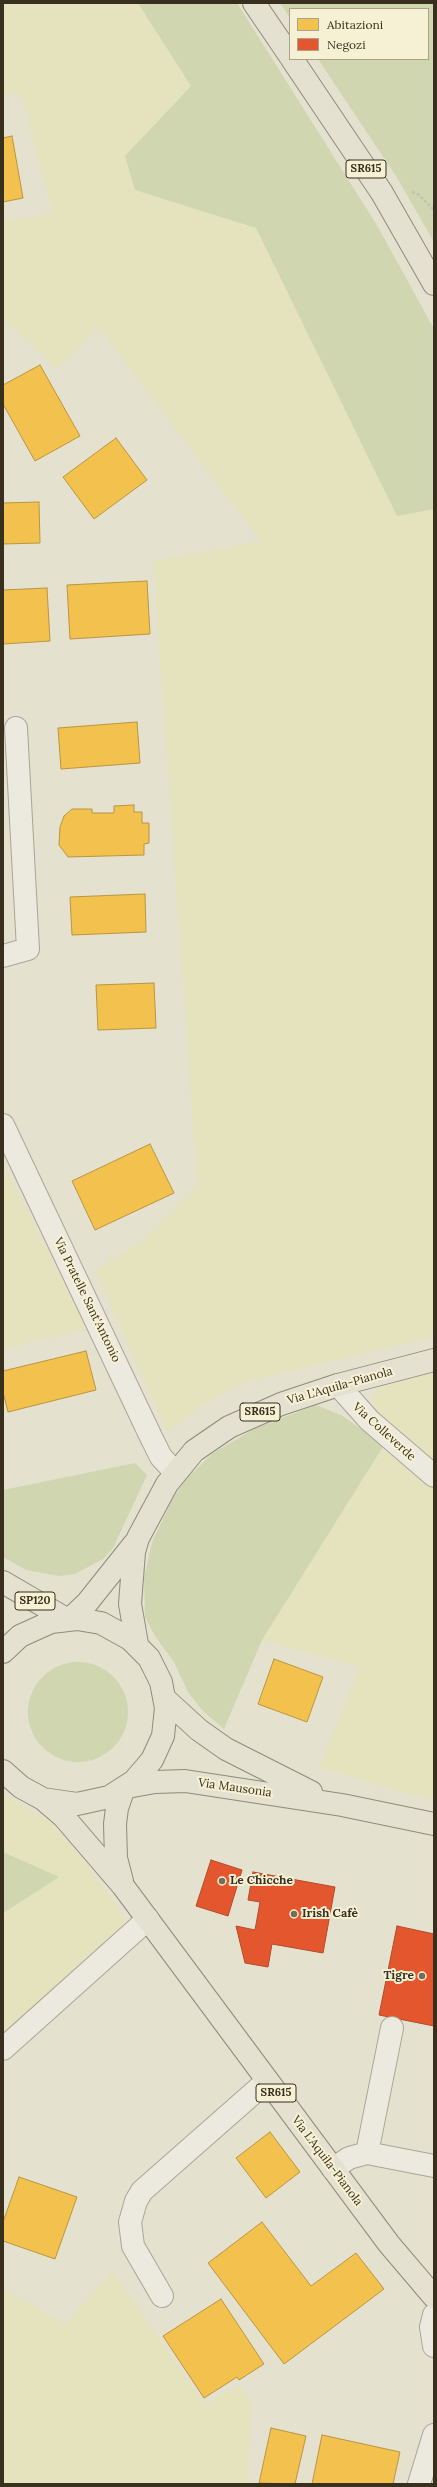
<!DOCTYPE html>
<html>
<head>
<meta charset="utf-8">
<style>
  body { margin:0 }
  #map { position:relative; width:437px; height:2487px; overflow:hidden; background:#e4e1ce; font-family:Lora,serif }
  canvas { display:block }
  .frame { position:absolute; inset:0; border:4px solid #392f1e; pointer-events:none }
  .legend { position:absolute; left:289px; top:8px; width:140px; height:52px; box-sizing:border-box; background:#f6f1d4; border:1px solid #aaa38b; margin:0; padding:5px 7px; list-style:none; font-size:12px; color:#392f1e }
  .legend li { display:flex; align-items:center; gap:8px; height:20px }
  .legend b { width:20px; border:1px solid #aaa38b }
</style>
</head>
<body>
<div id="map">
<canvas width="437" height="2487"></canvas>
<div class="frame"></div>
<ul class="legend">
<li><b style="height:11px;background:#f2c14e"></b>Abitazioni</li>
<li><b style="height:11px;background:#e4572e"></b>Negozi</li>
</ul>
</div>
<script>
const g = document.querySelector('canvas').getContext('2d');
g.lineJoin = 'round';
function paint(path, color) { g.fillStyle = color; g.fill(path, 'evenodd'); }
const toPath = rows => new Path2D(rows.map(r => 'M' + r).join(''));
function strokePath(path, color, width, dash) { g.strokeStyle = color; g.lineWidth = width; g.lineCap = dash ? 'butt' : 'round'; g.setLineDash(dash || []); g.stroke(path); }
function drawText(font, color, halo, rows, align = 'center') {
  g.font = font + ' Lora,serif'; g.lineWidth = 4; g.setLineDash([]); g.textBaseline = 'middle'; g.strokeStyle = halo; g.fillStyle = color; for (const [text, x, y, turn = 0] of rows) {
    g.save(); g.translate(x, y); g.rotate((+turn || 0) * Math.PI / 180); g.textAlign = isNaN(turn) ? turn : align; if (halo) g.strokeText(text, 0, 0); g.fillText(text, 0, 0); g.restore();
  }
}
const farmland = toPath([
  [3,3,138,3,191,86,125,156,135,190,256,228,397,516,434,509,434,1337,244,1382,205,1403,167,1432,95,1270,141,1242,197,1186,153,561,261,541,98,327,58,369,3,319,3,221,53,213,21,95,3,94],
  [3,1163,87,1329,3,1349],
  [434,1373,434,1468,378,1414,372,1402,372,1397,378,1388],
  [384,1445,434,1486,434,1800,393,1790,319,1767,360,1667,262,1640],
  [3,1794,51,1822,86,1863,127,1921,3,2033],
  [113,2271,205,2405,238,2385,251,2400,248,2484,3,2484,3,2288,65,2324]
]);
const green = toPath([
  [138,3,237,3,378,227,434,329,434,509,397,516,256,228,135,190,125,156,191,86],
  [280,3,434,3,434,242,396,176,318,59,428,59,428,9,290,9,290,18],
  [316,1405,341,1415,384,1445,262,1640,224,1729,203,1711,188,1692,174,1662,155,1636,145,1617,144,1578,152,1542,172,1500,185,1480,213,1453,256,1428],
  [135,1463,147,1475,113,1548,103,1559,75,1574,59,1576,26,1570,3,1557,3,1490],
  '28 1712a50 50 0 1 1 100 0a50 50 0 1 1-100 0Z',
  [3,1852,59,1877,3,1913]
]);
const homes = toPath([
  [12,136,23,198,3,202,3,138,12,136],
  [40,365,80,436,35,461,3,404,3,385,40,365],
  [116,438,147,480,94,519,63,477,116,438],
  [39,502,40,543,3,544,3,503,39,502],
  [147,581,150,634,70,639,67,585,147,581],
  [47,588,50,641,3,644,3,590,47,588],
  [137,722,140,763,61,769,58,728,137,722],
  [134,805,134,812,142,812,142,823,149,823,149,843,144,844,144,855,68,857,59,845,60,827,64,816,72,809,92,809,92,813,114,813,114,806,134,805],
  [145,894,146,932,72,935,70,897,145,894],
  [154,983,156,1028,98,1030,96,985,154,983],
  [150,1144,174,1193,95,1230,72,1181,150,1144],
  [86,1351,96,1390,8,1412,3,1392,3,1371,86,1351],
  [274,1659,323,1677,307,1722,258,1704,274,1659],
  [270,2132,300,2172,266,2198,236,2158,270,2132],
  [19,2177,77,2197,55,2259,3,2241,3,2222,19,2177],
  [262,2222,311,2286,356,2253,384,2289,284,2364,208,2263,262,2222],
  [221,2299,264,2364,239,2380,237,2377,204,2398,163,2336,221,2299],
  [271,2428,306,2436,295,2484,259,2483,271,2428],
  [322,2435,400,2452,393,2484,312,2484,322,2435]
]);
const shops = toPath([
  [211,1860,242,1870,228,1916,196,1906,211,1860],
  [253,1872,335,1887,323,1953,272,1944,268,1967,245,1963,236,1926,255,1930,260,1902,248,1900,253,1872],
  [397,1926,434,1934,434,2026,379,2015,397,1926]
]);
const path = toPath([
  [412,192,419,195,434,210]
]);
const minor = toPath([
  [3,956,28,949,16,728],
  [3,1125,151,1437,161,1457,175,1472],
  [338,1385,369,1420,434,1476],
  [3,2049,148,1919],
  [367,2153,392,2028],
  [333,2169,349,2158,367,2153,434,2166],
  [162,2296,133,2246,130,2222,136,2201,142,2191,267,2081],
  [434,2315,431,2327,434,2346],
  [419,2484,434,2435]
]);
const major = toPath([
  [254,3,290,56],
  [292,59,382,193,434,284],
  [3,1582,68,1620],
  [69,1620,87,1603,134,1544],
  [137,1644,130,1604,134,1552,138,1538,167,1484,194,1451,229,1427,281,1404,338,1385,434,1360],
  [3,1652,20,1636,51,1622,77,1619,101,1623,130,1639,149,1658,161,1682,166,1708,163,1736,152,1760,134,1781,109,1797,77,1804,43,1799,21,1787,3,1771],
  [165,1699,199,1730,226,1749,311,1792],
  [127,1787,155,1782,185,1781,342,1805,434,1824],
  [43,1799,63,1816,123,1886,389,2244,434,2297],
  [122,1881,116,1858,115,1824,117,1808,124,1788]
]);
const markers = [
  [222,1881,4,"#756d5c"],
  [294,1914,4,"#756d5c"],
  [422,1976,4,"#756d5c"]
];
const shields = [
  [366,169,40],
  [260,1412,40],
  [35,1601,40],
  [276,2093,40]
];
const shieldNames = [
  ["SR615",366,169],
  ["SR615",260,1412],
  ["SP120",35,1601],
  ["SR615",276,2093]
];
const streetNames = [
  ["Via Pratelle Sant'Antonio",87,1300,64],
  ["Via L'Aquila-Pianola",340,1386,-16],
  ["Via Colleverde",384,1432,42],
  ["Via Mausonia",235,1788,8],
  ["Via L'Aquila-Pianola",327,2161,53]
];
const poiNames = [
  ["Le Chicche",230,1881],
  ["Irish Cafè",302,1914],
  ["Tigre",414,1976,"right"]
];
paint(farmland, '#e4e3be');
paint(green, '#cfd6b0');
paint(homes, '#f2c14e');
strokePath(homes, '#ba9540', 1);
paint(shops, '#e4572e');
strokePath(shops, '#b14b29', 1);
strokePath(minor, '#aaa596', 24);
strokePath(major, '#8f8b7d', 24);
strokePath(path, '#c5c2b6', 2.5, [3, 2]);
strokePath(minor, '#eceadf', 22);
strokePath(major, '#e4e1d1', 22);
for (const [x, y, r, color] of markers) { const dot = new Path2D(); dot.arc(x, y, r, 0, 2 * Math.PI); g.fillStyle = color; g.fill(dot); strokePath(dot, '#f6f1d4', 1.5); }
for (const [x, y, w] of shields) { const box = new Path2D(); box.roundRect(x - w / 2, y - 9, w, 18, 3); g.fillStyle = '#f6f1d4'; g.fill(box); strokePath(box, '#392f1e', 1); }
drawText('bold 11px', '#392f1e', null, shieldNames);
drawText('12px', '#392f1e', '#f6f1d4', streetNames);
drawText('bold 12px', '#392f1e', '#f6f1d4', poiNames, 'left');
</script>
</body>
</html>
